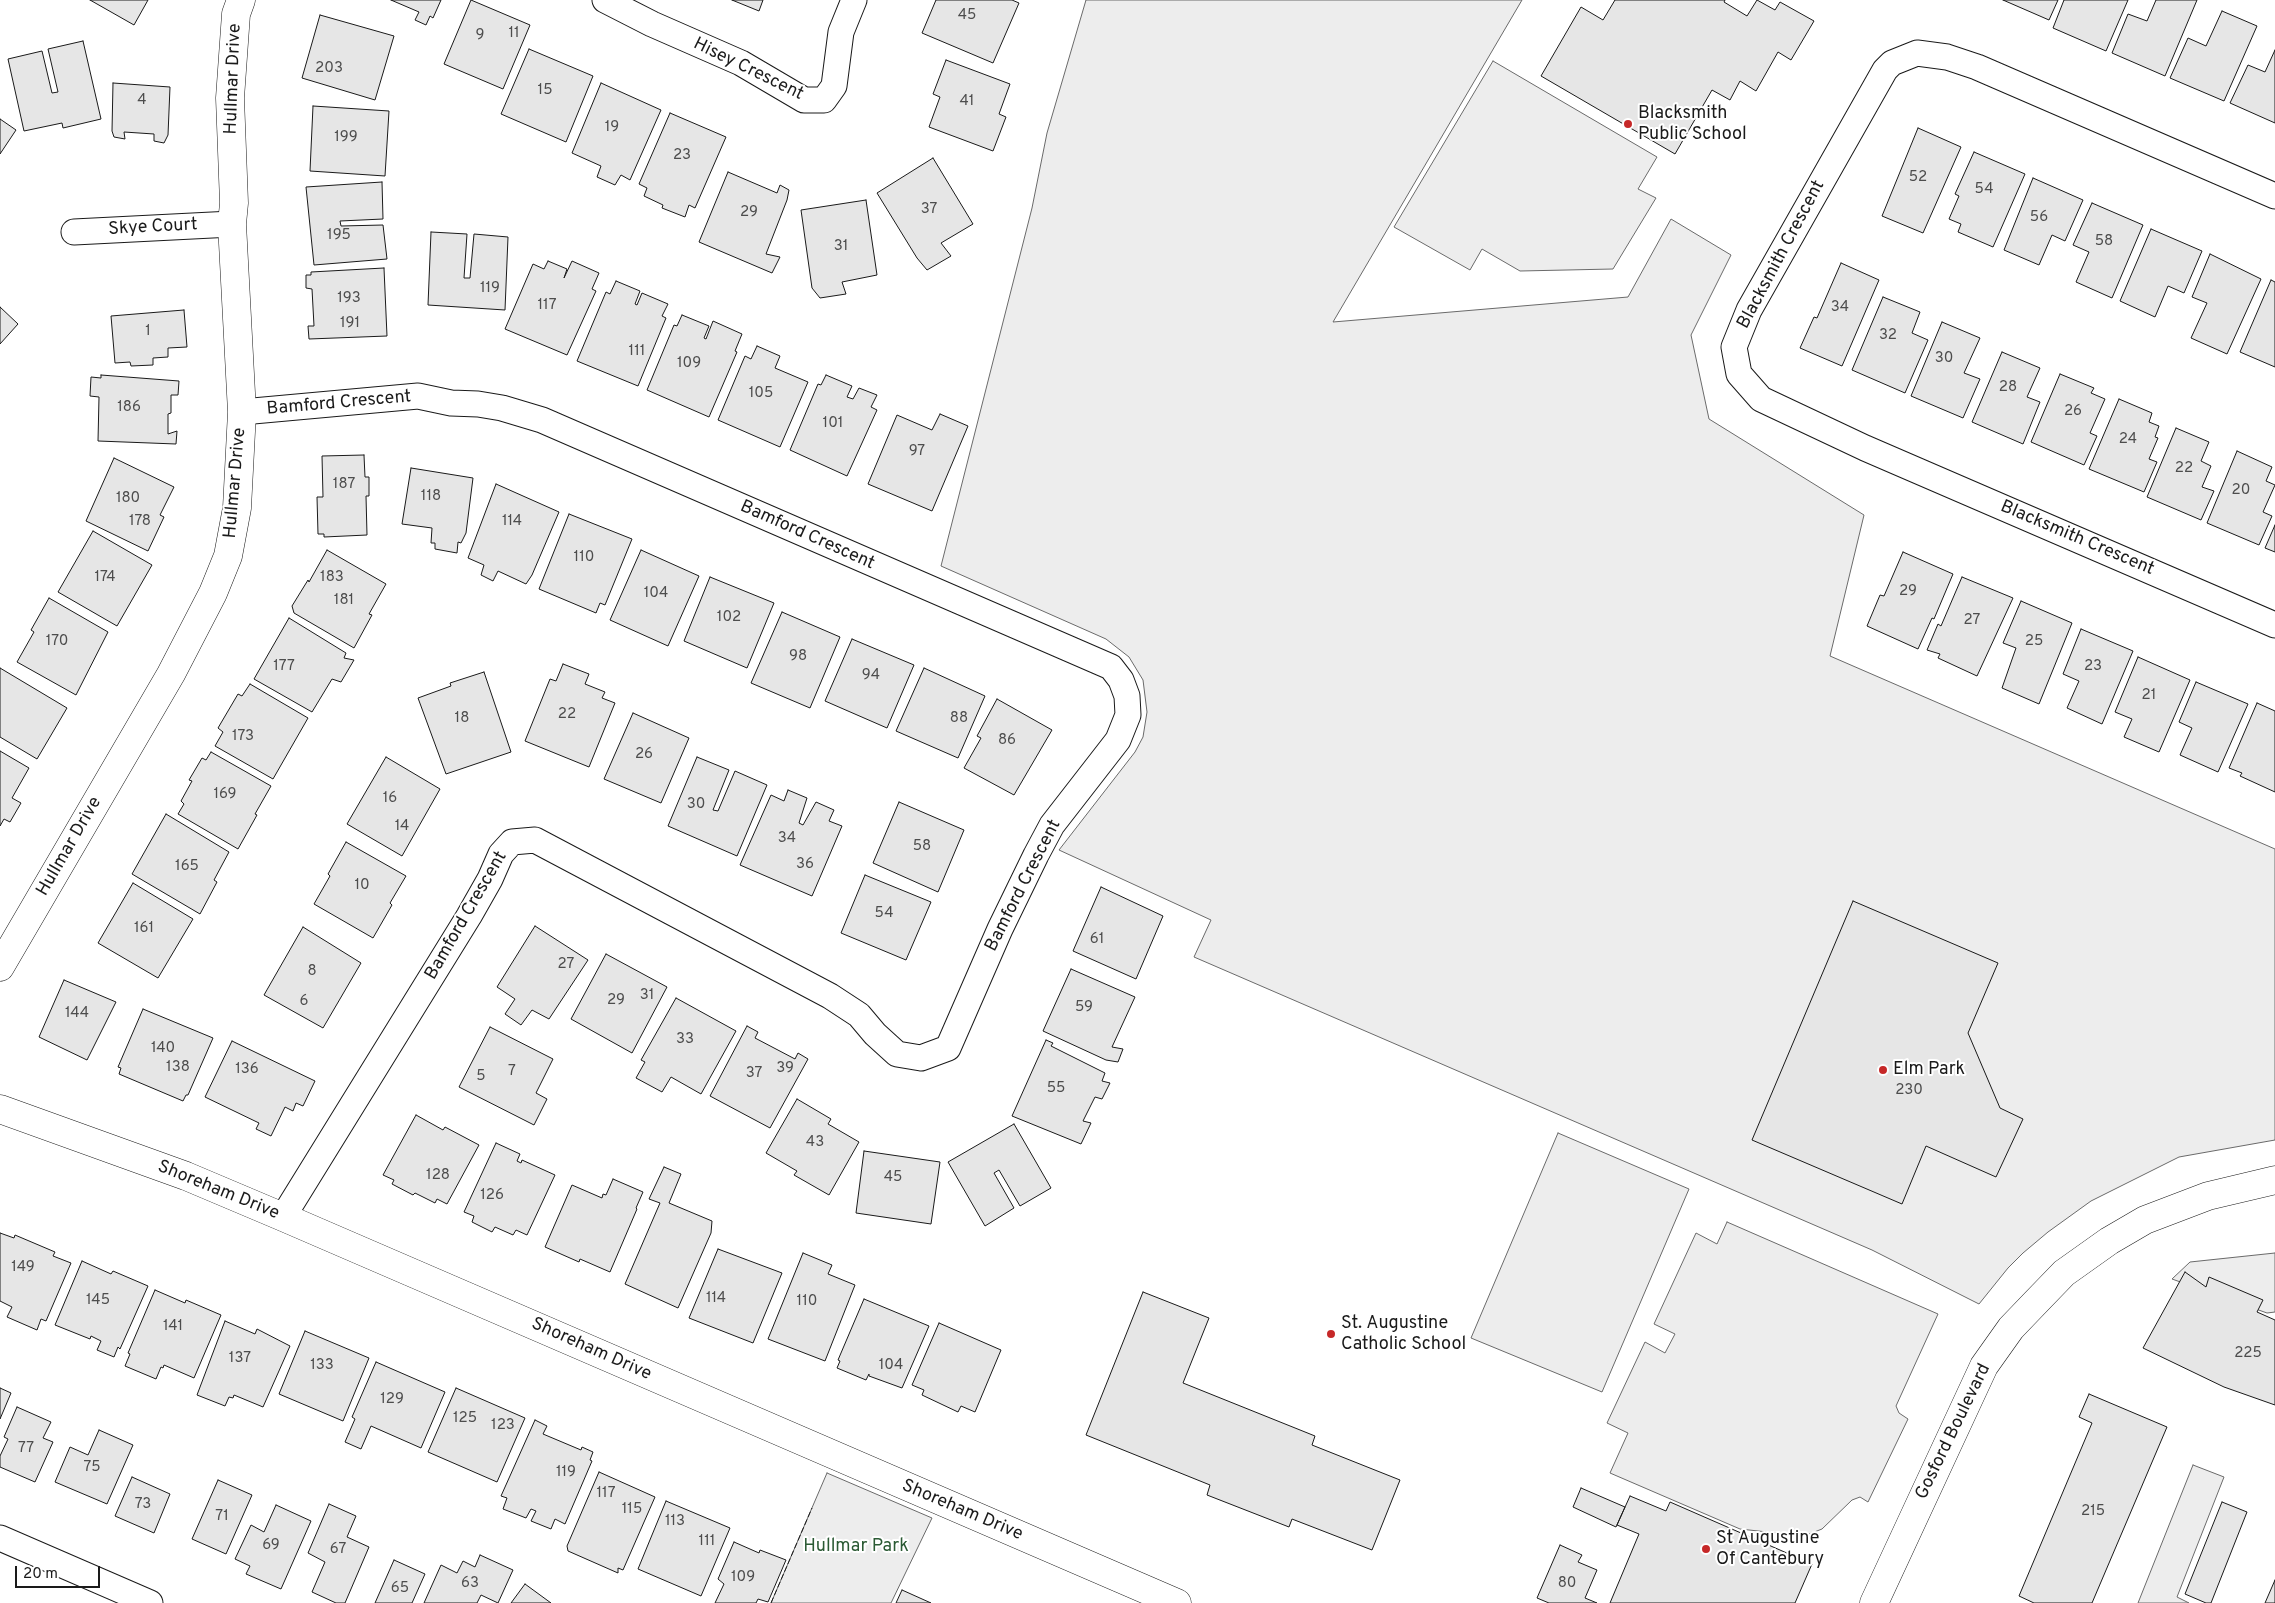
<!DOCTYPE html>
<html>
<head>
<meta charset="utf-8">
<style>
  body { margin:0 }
  #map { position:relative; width:2275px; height:1603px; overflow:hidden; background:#fff; font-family:Overpass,sans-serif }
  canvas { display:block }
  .scale { position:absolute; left:15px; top:1566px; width:85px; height:22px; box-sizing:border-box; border:2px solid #1a1a1a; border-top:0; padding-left:6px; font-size:15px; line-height:18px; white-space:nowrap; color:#1a1a1a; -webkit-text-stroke:4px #fff; paint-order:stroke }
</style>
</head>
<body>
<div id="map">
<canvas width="2275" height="1603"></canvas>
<div class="scale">20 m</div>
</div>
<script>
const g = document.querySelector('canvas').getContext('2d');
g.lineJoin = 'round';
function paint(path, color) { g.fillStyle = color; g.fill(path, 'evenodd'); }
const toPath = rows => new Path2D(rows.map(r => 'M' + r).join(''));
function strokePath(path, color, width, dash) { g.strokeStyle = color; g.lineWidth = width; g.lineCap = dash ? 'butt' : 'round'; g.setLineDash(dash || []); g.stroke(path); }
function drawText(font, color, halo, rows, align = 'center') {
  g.font = font + ' Overpass,sans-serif'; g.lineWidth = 4; g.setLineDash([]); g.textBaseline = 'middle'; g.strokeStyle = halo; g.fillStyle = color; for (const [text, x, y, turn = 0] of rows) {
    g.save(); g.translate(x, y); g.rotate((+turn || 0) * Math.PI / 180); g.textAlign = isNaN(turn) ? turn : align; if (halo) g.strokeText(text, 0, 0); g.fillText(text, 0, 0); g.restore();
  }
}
const built = toPath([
  [1086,0,1522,0,1333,322,1628,297,1671,219,1731,255,1691,335,1709,419,1864,515,1830,656,2275,849,2275,1140,2179,1157,2091,1201,2048,1232,2023,1253,2008,1268,1979,1304,1872,1250,1194,957,1211,920,1059,850,1135,752,1143,737,1147,712,1143,680,1129,657,1106,639,941,566,1032,208,1047,133,1086,0],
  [1493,61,1657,157,1638,189,1656,198,1613,269,1520,271,1482,249,1470,270,1394,227,1493,61],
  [1558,1133,1689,1189,1602,1392,1471,1338,1558,1133],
  [1727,1222,1938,1314,1896,1406,1899,1413,1908,1419,1868,1502,1860,1497,1852,1500,1822,1529,1804,1536,1740,1529,1610,1473,1628,1433,1607,1423,1645,1342,1665,1353,1675,1334,1654,1324,1696,1233,1717,1244,1727,1222],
  [2275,1253,2275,1312,2267,1313,2172,1279,2190,1262,2275,1253],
  [2193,1465,2224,1477,2177,1597,2189,1603,2138,1603,2193,1465],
  [827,1473,932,1518,891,1603,771,1603,827,1473]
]);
const building = toPath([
  [90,0,148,0,134,25,90,0],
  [391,0,441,0,433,18,430,16,426,25,415,20,419,12,391,0],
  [471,0,530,25,503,89,444,64,471,0],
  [732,0,763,0,759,11,732,0],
  [936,0,1012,0,1019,3,993,63,922,33,936,0],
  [1615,0,1725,0,1724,2,1747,16,1757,0,1775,10,1780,2,1814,21,1791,60,1778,52,1756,91,1740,81,1730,100,1712,90,1675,154,1541,76,1581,7,1603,20,1615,0],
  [2003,0,2058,0,2049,20,2003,0],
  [2064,0,2128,0,2106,51,2053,28,2064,0],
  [2156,0,2197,0,2165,76,2112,53,2128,14,2147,21,2156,0],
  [2222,11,2257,26,2224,101,2170,78,2188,38,2206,46,2222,11],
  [320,15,394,36,375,100,302,78,320,15],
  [83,41,101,119,63,128,62,123,24,131,8,59,42,51,52,93,58,92,48,49,83,41],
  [529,49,593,76,566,142,501,114,529,49],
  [2275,50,2275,123,2230,103,2248,65,2265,72,2275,50],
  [946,60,1010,84,999,114,1006,117,993,151,929,127,940,97,933,94,946,60],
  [113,83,170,87,168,135,164,143,154,141,154,134,124,132,125,139,114,137,112,131,113,83],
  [601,83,661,110,630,180,621,175,615,185,597,177,601,166,572,153,601,83],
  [313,106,389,111,385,176,310,171,313,106],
  [670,113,726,137,695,208,689,205,685,217,662,208,663,205,644,196,647,188,639,184,670,113],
  [0,119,16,130,0,154,0,119],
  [1918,128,1961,147,1923,233,1882,216,1918,128],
  [1974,152,2025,174,1993,247,1958,232,1961,224,1949,219,1959,196,1955,194,1974,152],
  [933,158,973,224,941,243,951,256,927,270,917,258,877,193,933,158],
  [728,172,777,193,780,185,789,190,787,200,766,254,780,257,772,273,699,242,728,172],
  [2033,178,2083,200,2065,241,2052,235,2039,265,2004,250,2033,178],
  [382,182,383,219,340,221,341,226,383,225,387,259,314,265,306,187,382,182],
  [866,200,877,275,842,282,846,294,820,298,812,288,801,210,866,200],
  [2092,203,2143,225,2112,298,2076,282,2089,252,2073,245,2092,203],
  [2151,229,2202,251,2184,293,2168,286,2155,317,2120,301,2151,229],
  [431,232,467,234,464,278,470,278,474,234,508,237,505,310,428,305,431,232],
  [2210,254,2261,279,2227,354,2191,338,2207,303,2192,297,2210,254],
  [548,261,567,269,564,278,572,261,599,273,592,289,596,291,567,355,505,329,533,264,544,269,548,261],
  [1841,263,1879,280,1842,366,1800,348,1814,317,1817,318,1841,263],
  [384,268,387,336,309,339,308,326,314,326,312,289,306,288,306,275,311,275,311,272,384,268],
  [2271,280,2275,282,2275,367,2240,352,2271,280],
  [616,281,640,291,635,304,637,305,642,293,668,304,662,316,666,318,638,386,577,361,606,292,610,294,616,281],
  [1883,297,1920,312,1912,333,1928,340,1905,393,1852,370,1883,297],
  [0,307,18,324,0,344,0,307],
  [184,310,187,347,168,348,168,357,153,358,153,365,131,366,130,362,115,363,111,316,184,310],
  [682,315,709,326,704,338,706,339,713,321,742,334,735,351,737,352,709,417,647,390,674,325,677,326,682,315],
  [1942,322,1980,338,1964,373,1980,379,1963,418,1911,396,1942,322],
  [757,346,780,356,775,368,808,382,780,447,718,420,745,356,751,359,757,346],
  [2002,352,2040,368,2027,397,2040,402,2023,444,1972,422,2002,352],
  [2060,374,2094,388,2091,393,2105,399,2090,433,2097,436,2084,465,2031,442,2060,374],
  [101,375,179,381,178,395,171,395,171,413,168,414,168,434,177,431,176,444,98,441,99,397,90,396,91,377,101,378,101,375],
  [826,375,852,386,847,397,853,399,859,388,877,395,871,407,877,410,847,476,790,450,818,384,821,385,826,375],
  [2119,399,2152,413,2149,422,2159,426,2155,437,2158,438,2149,459,2157,462,2144,492,2089,469,2119,399],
  [940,414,968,426,932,511,868,484,897,415,932,430,940,414],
  [2176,428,2209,442,2201,461,2211,466,2202,487,2214,491,2201,520,2147,497,2176,428],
  [2237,451,2272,467,2266,481,2275,485,2263,512,2272,516,2259,545,2207,523,2237,451],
  [364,455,365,477,369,477,369,496,366,496,367,535,324,537,324,534,318,534,317,497,323,497,322,456,364,455],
  [114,458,174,487,160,515,164,517,148,551,86,521,114,458],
  [411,468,473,478,466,533,461,543,458,542,457,553,435,549,435,543,431,543,432,528,402,524,411,468],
  [496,484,559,512,532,575,526,584,498,571,493,581,481,575,484,565,468,558,496,484],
  [569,514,632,539,605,605,600,603,596,613,539,589,569,514],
  [2275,525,2275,552,2265,548,2275,525],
  [93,531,152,565,117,626,58,592,93,531],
  [327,550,386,584,369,614,372,615,354,648,294,613,292,606,308,580,309,582,327,550],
  [641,550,699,576,668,646,610,620,641,550],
  [1903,552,1953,574,1934,619,1932,618,1918,649,1867,626,1880,595,1884,596,1903,552],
  [710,577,774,603,747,668,684,641,710,577],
  [1962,577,2013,598,1977,676,1938,658,1940,654,1927,650,1938,624,1941,626,1962,577],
  [49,598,108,632,76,695,17,662,34,632,31,630,49,598],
  [2021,601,2072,623,2039,704,2002,688,2016,648,2003,643,2021,601],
  [782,612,840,637,810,708,751,683,782,612],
  [289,618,346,653,344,658,354,660,341,682,332,679,312,712,254,679,289,618],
  [2081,629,2133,651,2102,724,2067,708,2079,681,2063,674,2081,629],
  [852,639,914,665,887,728,825,701,852,639],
  [2138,657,2190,680,2159,752,2124,737,2132,719,2115,712,2138,657],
  [563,664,589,674,585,684,605,692,602,698,615,703,589,767,525,741,550,679,556,681,563,664],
  [0,668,67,708,37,759,0,737,0,668],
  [924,668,985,696,958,758,896,731,924,668],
  [484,672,511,752,446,774,418,698,451,686,450,683,484,672],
  [2196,682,2248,704,2218,772,2180,755,2192,728,2179,722,2196,682],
  [250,684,308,718,273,779,215,746,223,732,218,728,238,694,242,696,250,684],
  [997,699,1052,730,1014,795,964,768,981,738,977,736,997,699],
  [2257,703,2275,711,2275,792,2240,776,2242,773,2229,768,2257,703],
  [633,713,689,738,661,803,604,779,633,713],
  [0,751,29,768,12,798,21,803,10,822,4,819,0,826,0,751],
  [211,752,271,786,255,814,257,815,238,849,178,814,184,804,181,801,192,781,189,780,202,758,206,760,211,752],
  [386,757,440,789,402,856,347,824,386,757],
  [697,757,729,770,713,810,718,811,735,771,767,785,737,856,668,826,697,757],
  [788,790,807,798,799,823,803,825,816,802,834,810,829,821,842,826,812,896,740,865,771,795,784,801,788,790],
  [899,802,964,830,938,892,873,863,899,802],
  [166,814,229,852,214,880,217,882,200,914,132,874,166,814],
  [346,842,406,876,390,903,392,905,373,938,314,904,330,876,328,874,346,842],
  [865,875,931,902,906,960,841,933,865,875],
  [133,883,193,919,158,978,98,943,133,883],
  [1101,887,1163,916,1136,979,1073,951,1101,887],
  [1853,901,1998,963,1968,1033,2000,1108,2023,1119,1996,1177,1926,1146,1902,1204,1752,1140,1853,901],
  [535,926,588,960,549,1019,532,1010,521,1025,505,1014,515,999,497,987,535,926],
  [303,927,361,963,323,1028,264,995,303,927],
  [606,954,667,987,632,1053,571,1019,606,954],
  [1071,969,1135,997,1112,1047,1123,1049,1118,1062,1106,1060,1043,1031,1071,969],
  [64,980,116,1002,87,1060,39,1037,64,980],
  [676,998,736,1031,701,1094,671,1077,662,1092,636,1078,645,1062,641,1060,676,998],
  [143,1009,213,1038,188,1095,186,1095,183,1101,119,1074,121,1068,118,1067,143,1009],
  [747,1026,758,1032,755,1038,795,1059,798,1053,808,1059,770,1128,710,1096,747,1026],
  [490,1027,553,1059,536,1093,547,1099,534,1125,459,1087,490,1027],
  [1046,1040,1053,1043,1051,1046,1105,1073,1102,1081,1110,1083,1102,1099,1095,1097,1083,1121,1091,1123,1081,1144,1012,1116,1046,1040],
  [232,1041,315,1081,303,1106,296,1103,293,1111,285,1107,271,1136,256,1129,259,1123,205,1097,232,1041],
  [797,1099,831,1119,828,1124,859,1142,829,1195,794,1175,797,1171,766,1153,797,1099],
  [416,1115,443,1130,445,1127,479,1145,447,1204,437,1199,435,1203,415,1193,413,1195,392,1184,394,1180,383,1175,416,1115],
  [1014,1124,1051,1188,1020,1206,999,1170,994,1173,1014,1208,985,1226,948,1162,1014,1124],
  [496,1143,520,1154,517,1161,521,1163,522,1160,555,1175,527,1235,516,1230,513,1235,495,1227,492,1232,472,1222,474,1216,464,1212,496,1143],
  [864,1151,940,1162,931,1224,856,1213,864,1151],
  [664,1167,681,1174,669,1203,712,1221,711,1233,678,1308,625,1284,660,1203,649,1199,664,1167],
  [613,1179,643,1192,636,1208,637,1209,610,1272,580,1259,579,1262,545,1247,572,1185,602,1198,603,1194,606,1195,613,1179],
  [0,1233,14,1238,15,1235,55,1252,53,1256,71,1263,46,1321,41,1319,37,1330,7,1317,12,1307,0,1301,0,1233],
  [718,1249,782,1273,753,1343,689,1318,718,1249],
  [803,1253,832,1265,828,1274,855,1285,825,1361,768,1339,803,1253],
  [82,1261,111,1274,113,1271,148,1286,120,1349,118,1347,114,1357,97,1350,101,1341,91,1336,90,1339,55,1325,82,1261],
  [2185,1272,2206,1287,2209,1277,2263,1300,2257,1312,2275,1320,2275,1405,2224,1387,2143,1348,2185,1272],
  [155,1290,185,1303,186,1300,221,1315,194,1378,164,1365,163,1368,161,1367,156,1379,125,1366,130,1354,128,1353,155,1290],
  [1143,1292,1209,1318,1183,1383,1315,1436,1312,1445,1400,1480,1372,1550,1292,1519,1289,1527,1207,1495,1210,1485,1086,1435,1143,1292],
  [864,1299,929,1326,902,1388,869,1376,869,1374,866,1380,837,1368,840,1361,838,1360,864,1299],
  [225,1321,255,1334,257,1329,290,1346,263,1407,234,1395,233,1398,229,1397,225,1406,197,1395,225,1321],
  [939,1323,1001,1350,975,1412,961,1406,958,1412,922,1395,924,1390,912,1385,939,1323],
  [305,1331,369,1358,343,1421,279,1394,305,1331],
  [376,1362,445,1392,421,1448,371,1426,361,1449,345,1442,355,1419,352,1417,376,1362],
  [0,1388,11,1393,0,1419,0,1388],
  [456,1388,525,1418,497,1482,428,1452,456,1388],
  [2089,1394,2167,1427,2092,1603,2034,1603,2019,1596,2092,1423,2079,1417,2089,1394],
  [17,1407,51,1422,43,1438,53,1442,35,1482,0,1467,0,1456,8,1439,4,1437,17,1407],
  [535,1420,547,1426,543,1434,581,1450,582,1447,593,1452,590,1460,592,1461,565,1524,555,1519,551,1529,531,1521,536,1511,531,1509,526,1518,503,1509,507,1498,501,1496,535,1420],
  [99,1430,133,1445,107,1504,55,1482,70,1447,88,1455,99,1430],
  [599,1472,655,1497,623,1570,618,1568,618,1573,568,1551,567,1546,599,1472],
  [132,1477,170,1494,154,1533,115,1516,132,1477],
  [218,1480,252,1495,226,1554,192,1539,218,1480],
  [1581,1488,1625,1507,1616,1527,1573,1507,1581,1488],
  [1630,1496,1666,1511,1670,1502,1812,1564,1795,1603,1610,1603,1639,1534,1617,1525,1630,1496],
  [666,1501,730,1528,701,1596,638,1569,666,1501],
  [2222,1502,2247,1512,2211,1603,2206,1603,2185,1594,2222,1502],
  [329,1504,356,1516,347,1537,369,1547,345,1603,336,1603,312,1592,325,1562,308,1553,329,1504],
  [276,1505,311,1521,281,1589,246,1574,250,1566,235,1559,251,1525,264,1532,276,1505],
  [734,1542,759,1553,760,1550,786,1560,768,1602,758,1599,756,1603,715,1603,724,1584,718,1579,734,1542],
  [1560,1545,1582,1555,1578,1562,1597,1570,1585,1598,1597,1603,1549,1603,1537,1598,1560,1545],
  [480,1555,513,1570,498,1603,481,1595,477,1603,424,1603,441,1565,457,1573,463,1561,475,1567,480,1555],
  [394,1560,425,1574,412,1603,375,1603,394,1560],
  [2275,1580,2275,1603,2265,1603,2275,1580],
  [525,1584,551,1603,511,1603,525,1584],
  [902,1590,931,1603,896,1603,902,1590]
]);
const street = toPath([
  [605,0,652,24,741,63,804,100,824,100,834,86,841,32,854,0],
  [2275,196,1977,67,1947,57,1917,53,1892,63,1885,70,1749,310,1734,347,1739,374,1761,399,1865,448,2275,625],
  [74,232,232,224],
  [242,412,418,396,451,403,478,404,502,408,542,420,1111,667,1121,680,1127,696,1128,715,1118,740,1052,825,1036,855,1000,929,948,1048,921,1058,897,1054,875,1034,859,1015,830,996,535,840,512,842,501,854,490,879,469,916,283,1217],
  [0,1538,150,1603]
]);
const secondary = toPath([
  [0,967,171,674,213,593,228,556,237,508,242,412,232,224,234,203,230,98,236,14,241,0],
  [0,1109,186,1176,283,1217,1177,1603],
  [1874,1603,1984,1366,2011,1328,2035,1303,2064,1273,2109,1241,2145,1220,2208,1196,2275,1180]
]);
const fence = toPath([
  [771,1603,812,1508]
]);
const markers = [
  [1628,124,5,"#c62828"],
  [1883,1070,5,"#c62828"],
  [1331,1334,5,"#c62828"],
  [1706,1549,5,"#c62828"]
];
const numberNames = [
  ["45",967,16],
  ["11",514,34],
  ["9",480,36],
  ["203",329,69],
  ["15",545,91],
  ["4",142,101],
  ["41",967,102],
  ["19",612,128],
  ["199",346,138],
  ["23",682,156],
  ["52",1918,178],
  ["54",1984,190],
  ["37",929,210],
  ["29",749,213],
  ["56",2039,218],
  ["195",339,236],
  ["58",2104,242],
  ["31",841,247],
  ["119",490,289],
  ["193",349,299],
  ["117",547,306],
  ["34",1840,308],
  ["191",350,324],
  ["1",148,332],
  ["32",1888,336],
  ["111",637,352],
  ["30",1944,359],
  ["109",689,364],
  ["28",2008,388],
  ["105",761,394],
  ["186",129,408],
  ["26",2073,412],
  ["101",833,424],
  ["24",2128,440],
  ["97",917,452],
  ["22",2184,469],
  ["187",344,485],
  ["20",2241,491],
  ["118",431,497],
  ["180",128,499],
  ["178",140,522],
  ["114",512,522],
  ["110",584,558],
  ["174",105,578],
  ["183",332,578],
  ["29",1908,592],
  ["104",656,594],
  ["181",344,601],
  ["102",729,618],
  ["27",1972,621],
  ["170",57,642],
  ["25",2034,642],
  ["98",798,657],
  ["177",284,667],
  ["23",2093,667],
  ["94",871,676],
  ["21",2149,696],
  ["22",567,715],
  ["18",462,719],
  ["88",959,719],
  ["173",243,737],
  ["86",1007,741],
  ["26",644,755],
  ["169",225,795],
  ["16",390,799],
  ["30",696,805],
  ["14",402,827],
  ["34",787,839],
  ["58",922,847],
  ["36",805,865],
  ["165",187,867],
  ["10",362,886],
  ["54",884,914],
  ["161",144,929],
  ["61",1097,940],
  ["27",566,965],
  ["8",312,972],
  ["31",647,996],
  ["29",616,1001],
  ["6",304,1002],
  ["59",1084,1008],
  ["144",77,1014],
  ["33",685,1040],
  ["140",163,1049],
  ["138",178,1068],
  ["39",785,1069],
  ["136",247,1070],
  ["7",512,1072],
  ["37",754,1074],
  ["5",481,1077],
  ["55",1056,1089],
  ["230",1909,1091],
  ["43",815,1143],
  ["128",438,1176],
  ["45",893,1178],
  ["126",492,1196],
  ["149",23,1268],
  ["114",716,1299],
  ["145",98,1301],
  ["110",807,1302],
  ["141",173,1327],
  ["225",2248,1354],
  ["137",240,1359],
  ["133",322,1366],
  ["104",891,1366],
  ["129",392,1400],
  ["125",465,1419],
  ["123",503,1426],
  ["77",26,1449],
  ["75",92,1468],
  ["119",566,1473],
  ["117",606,1494],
  ["73",143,1505],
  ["115",632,1510],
  ["215",2093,1512],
  ["71",222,1517],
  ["113",675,1522],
  ["111",707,1542],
  ["69",271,1546],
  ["67",338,1550],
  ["109",743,1578],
  ["63",470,1584],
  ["80",1567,1584],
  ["65",400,1589]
];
const streetNames = [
  ["Hisey Crescent",748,70,26],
  ["Hullmar Drive",234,79,-88],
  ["Skye Court",153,228,-3],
  ["Blacksmith Crescent",1782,255,-62],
  ["Bamford Crescent",339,404,-5],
  ["Hullmar Drive",236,483,-85],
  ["Bamford Crescent",807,536,24],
  ["Blacksmith Crescent",2077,539,23],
  ["Hullmar Drive",70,847,-60],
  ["Bamford Crescent",1024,886,-63],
  ["Bamford Crescent",467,916,-60],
  ["Shoreham Drive",218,1191,22],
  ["Shoreham Drive",591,1350,24],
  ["Gosford Boulevard",1954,1432,-64],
  ["Shoreham Drive",962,1511,23]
];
const poiNames = [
  ["Blacksmith",1638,114],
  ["Public School",1638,135],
  ["Elm Park",1893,1070],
  ["St. Augustine",1341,1324],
  ["Catholic School",1341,1345],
  ["St Augustine",1716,1539],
  ["Of Cantebury",1716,1560]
];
const parkNames = [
  ["Hullmar Park",856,1547]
];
paint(built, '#ededed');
strokePath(built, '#6a6a6a', 1);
paint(building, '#e6e6e6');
strokePath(building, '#1a1a1a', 1);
strokePath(street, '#1a1a1a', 27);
strokePath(secondary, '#1a1a1a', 29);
strokePath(street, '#fff', 25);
strokePath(secondary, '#fff', 28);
strokePath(fence, '#1a1a1a', 1, [6, 2.5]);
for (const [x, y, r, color] of markers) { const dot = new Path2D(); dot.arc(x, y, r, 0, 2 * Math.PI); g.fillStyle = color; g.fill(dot); strokePath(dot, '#fff', 2); }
drawText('15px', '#4d4d4d', null, numberNames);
drawText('18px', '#1a1a1a', '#fff', streetNames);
drawText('18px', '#1a1a1a', '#fff', poiNames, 'left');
drawText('18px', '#2b5a34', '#fff', parkNames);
</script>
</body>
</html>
